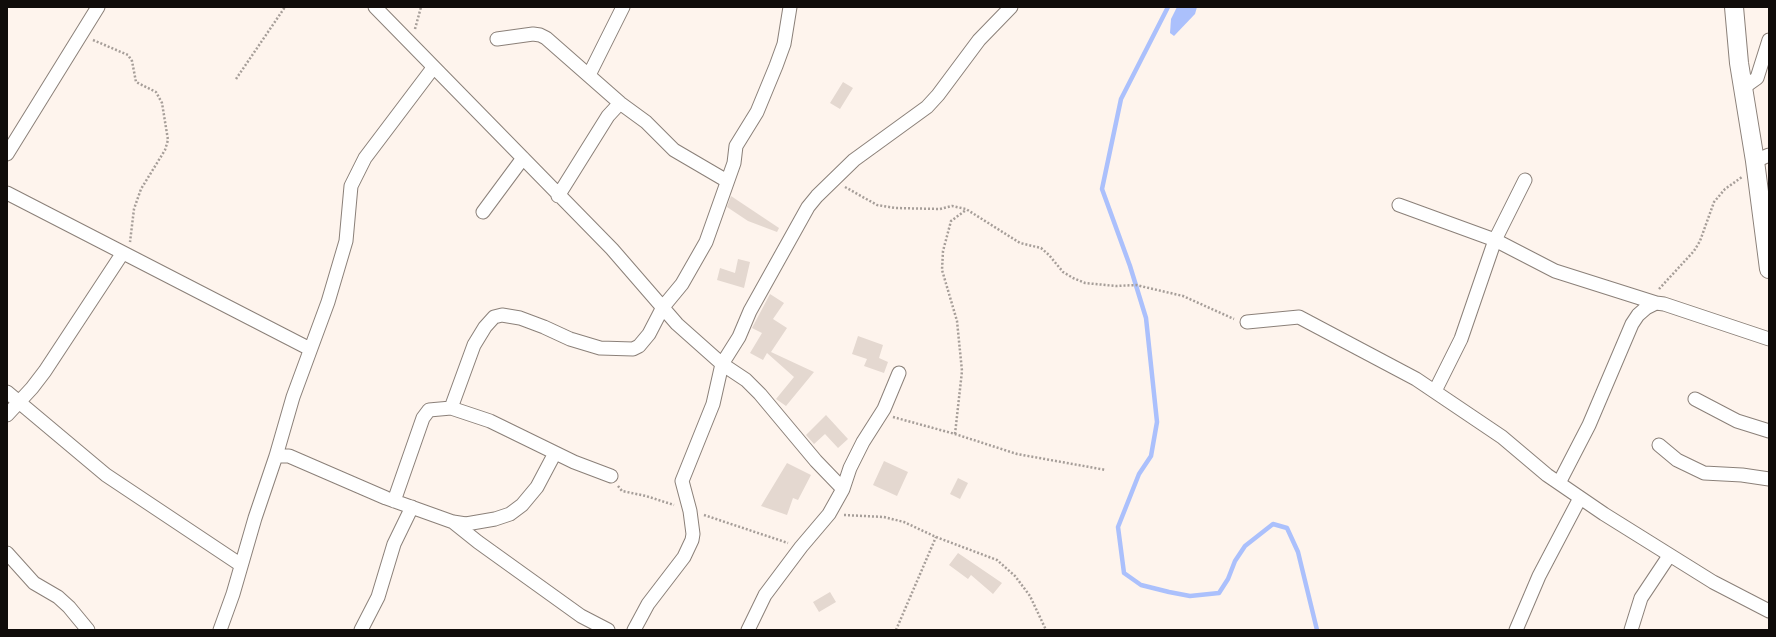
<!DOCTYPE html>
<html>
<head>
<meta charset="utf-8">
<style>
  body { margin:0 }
  #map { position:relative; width:1776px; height:637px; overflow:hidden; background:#fef4ed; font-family:"Roboto Condensed",sans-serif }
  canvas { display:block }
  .frame { position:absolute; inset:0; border:8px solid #100c0a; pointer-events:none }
</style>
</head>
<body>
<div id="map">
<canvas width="1776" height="637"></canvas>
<div class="frame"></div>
</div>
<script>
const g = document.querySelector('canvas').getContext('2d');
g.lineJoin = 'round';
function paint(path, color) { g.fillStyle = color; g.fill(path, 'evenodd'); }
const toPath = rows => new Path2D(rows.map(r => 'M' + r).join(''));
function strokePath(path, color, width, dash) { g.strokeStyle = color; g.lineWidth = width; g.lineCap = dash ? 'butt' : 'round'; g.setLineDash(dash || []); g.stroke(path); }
const water = toPath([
  [1177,7,1197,7,1195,14,1174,36,1170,33,1171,19]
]);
const stream = toPath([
  [1168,7,1121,99,1102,189,1130,266,1146,318,1157,422,1151,456,1139,474,1118,527,1124,573,1141,585,1169,592,1190,596,1219,593,1228,579,1235,561,1245,546,1273,524,1287,528,1298,552,1317,630]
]);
const building = toPath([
  [843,82,853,88,840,109,830,103],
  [731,196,779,228,777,232,748,221,727,207],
  [738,259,750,262,744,288,717,280,720,268,735,273],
  [770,294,784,303,773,319,787,328,771,352,814,372,786,406,776,399,794,377,767,353,763,360,750,353,762,333,752,328],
  [858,336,883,345,879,358,888,362,884,373,864,366,867,359,852,354],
  [826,415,848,439,838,448,825,434,814,444,806,435],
  [884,461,908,472,897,496,873,485],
  [787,463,811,475,798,500,793,498,787,515,761,506],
  [958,478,968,483,960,499,950,494],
  [958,553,1002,583,993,594,971,575,968,579,949,565],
  [830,592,836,602,819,612,813,602]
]);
const path = toPath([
  [415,29,421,7],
  [93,40,128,55,132,61,136,82,156,92,162,103,168,140,165,150,141,189,134,209,130,242],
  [236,79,285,7],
  [845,187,877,205,895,208,940,209,952,206,966,209,1020,243,1041,248,1049,255,1063,272,1073,278,1085,283,1116,286,1136,285,1183,296,1234,319],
  [1659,289,1694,251,1700,241,1714,202,1725,189,1742,177],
  [893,417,955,434,1017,454,1106,470],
  [955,434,962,371,957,321,942,270,943,251,951,221,966,210],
  [618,486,622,491,646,496,674,505],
  [704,515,788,543],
  [844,515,884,517,904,522,936,537,997,560,1015,576,1030,596,1046,630],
  [896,630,936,537]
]);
const street = toPath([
  [375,7,612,249,677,324,722,364,746,380,760,394,816,461,843,489],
  [497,39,533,34,540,35,546,38,620,103,646,122,674,150,727,181],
  [589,75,623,7],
  [1743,88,1757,78,1769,40],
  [7,154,98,7],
  [1755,161,1769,155],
  [7,193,310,349],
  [558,196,608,116,620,103],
  [1399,205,1495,240,1555,271,1656,303],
  [483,212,523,158],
  [1247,322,1299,317,1416,379,1502,437,1547,475,1604,514,1713,582,1769,611],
  [1435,391,1461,339,1495,240,1525,180],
  [7,392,106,475,241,565],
  [1695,399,1737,421,1769,431],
  [451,408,474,345,485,327,494,317,502,315,520,318,544,327,570,339,600,348,633,349,639,346,649,334,663,307,682,284,706,242,734,163,736,146,757,112,776,66,784,44,790,7],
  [7,415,32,388,45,371,122,254],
  [1659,445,1677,460,1704,473,1742,475,1769,479],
  [276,456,289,456,386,498,453,522,466,524,495,519,510,514,522,505,537,487,555,453],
  [1559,483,1589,425,1632,324,1638,315,1646,308,1656,303,1664,304,1769,339],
  [394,501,423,418,429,410,451,408,490,421,574,462,611,476],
  [453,522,478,542,581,616,608,630],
  [7,553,34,583,58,597,69,607,88,630],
  [220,630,233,594,255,518,276,456,293,397,328,302,346,241,351,186,365,158,433,68],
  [361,630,378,597,394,544,412,507],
  [634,630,648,604,684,557,692,540,693,534,690,511,682,481,713,404,722,364,739,337,750,311,808,207,817,196,854,160,927,107,938,95,979,40,1011,7],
  [748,630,765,595,801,547,829,514,843,489,850,468,863,442,884,409,899,373],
  [1516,630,1539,576,1580,498],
  [1631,630,1641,598,1669,556]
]);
const secondary = toPath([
  [1734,7,1739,63,1755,161,1769,269]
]);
paint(water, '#abc0fc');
strokePath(stream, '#abc0fc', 4.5);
paint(building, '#e4d8d0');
strokePath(street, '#8b8079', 15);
strokePath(secondary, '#8b8079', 20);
strokePath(path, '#a69e99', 2.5, [2, 2]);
strokePath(street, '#fff', 13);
strokePath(secondary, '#fff', 18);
</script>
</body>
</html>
